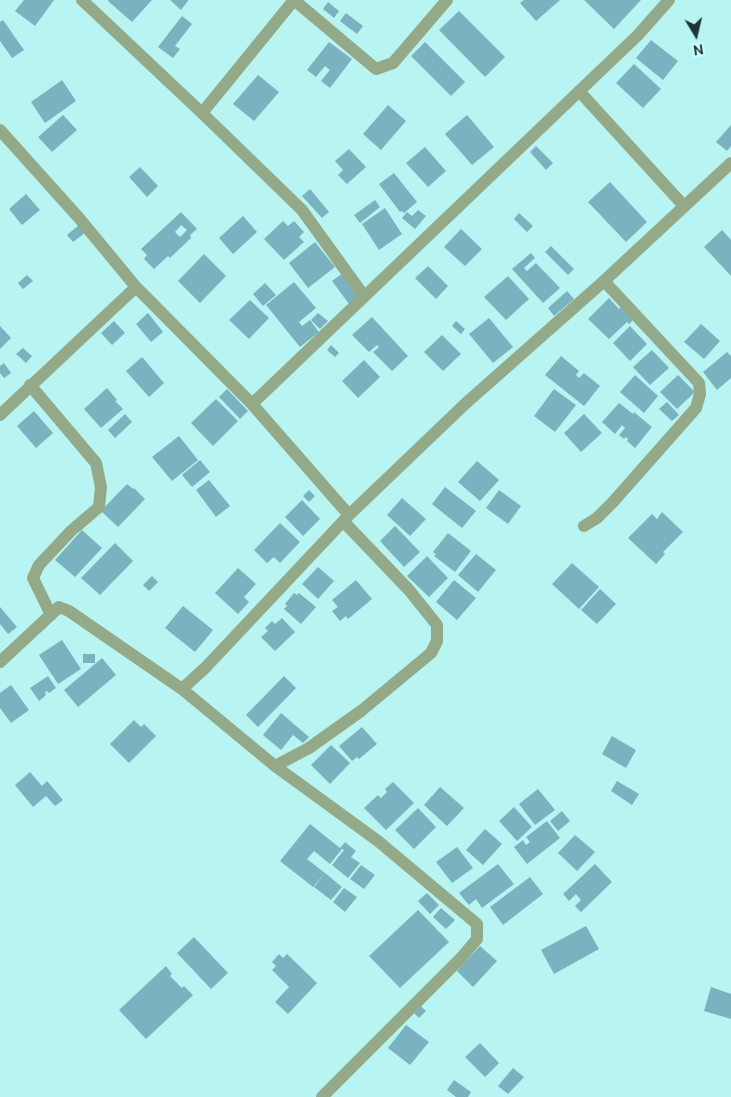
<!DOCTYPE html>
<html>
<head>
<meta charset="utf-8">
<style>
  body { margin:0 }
  #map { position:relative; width:731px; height:1097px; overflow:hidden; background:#b7f4f2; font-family:Ubuntu,sans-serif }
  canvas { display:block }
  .north { position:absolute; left:671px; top:10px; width:50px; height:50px; -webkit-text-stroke:4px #cffffd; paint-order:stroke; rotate:171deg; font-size:14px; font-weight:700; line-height:20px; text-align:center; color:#1c3534 }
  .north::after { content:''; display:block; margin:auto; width:18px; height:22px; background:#1c3534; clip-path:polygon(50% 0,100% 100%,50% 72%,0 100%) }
</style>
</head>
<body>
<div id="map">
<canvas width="731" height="1097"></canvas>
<div class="north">N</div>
</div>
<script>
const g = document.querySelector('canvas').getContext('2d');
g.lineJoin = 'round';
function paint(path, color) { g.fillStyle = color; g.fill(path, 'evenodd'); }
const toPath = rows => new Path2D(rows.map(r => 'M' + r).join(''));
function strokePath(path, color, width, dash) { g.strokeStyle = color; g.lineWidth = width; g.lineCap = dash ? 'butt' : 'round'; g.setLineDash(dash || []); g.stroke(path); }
const building = toPath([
  [24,0,54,0,35,26,15,11],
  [109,0,152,0,132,22,108,1],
  [170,0,188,0,188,1,181,10],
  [524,0,560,0,536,21,520,3],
  [584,0,641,0,614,29],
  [328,2,339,11,334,18,323,9],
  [459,11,505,57,485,77,439,30],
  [346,13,363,26,357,34,340,21],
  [182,16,192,24,175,46,180,49,173,58,158,47],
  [3,20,24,50,12,58,0,41,0,22],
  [651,40,678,61,663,80,636,58],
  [329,42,352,59,330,88,321,81,330,70,325,66,316,77,307,70],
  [425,42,465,82,451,96,411,56],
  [634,64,661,89,643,108,616,83],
  [258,75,279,92,254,121,233,104],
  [62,80,76,101,45,123,31,102],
  [388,105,406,121,381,150,363,134],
  [63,115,77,130,52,152,38,137],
  [467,115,494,147,472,165,445,134],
  [731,125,731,146,727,151,716,142],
  [536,146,553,163,546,170,530,152],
  [425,147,446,171,428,187,406,163],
  [349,149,366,167,347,184,338,175,343,170,335,161],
  [140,167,158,186,147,197,129,177],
  [394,173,417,202,404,213,402,211,400,212,379,184],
  [610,182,647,222,626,242,588,202],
  [310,189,329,212,322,218,302,196],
  [26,194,40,210,22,225,9,209],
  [375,200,380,207,360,223,354,215],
  [385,208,402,234,379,250,362,224],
  [418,210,426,216,415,229,402,218,407,212,412,216],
  [181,212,197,229,190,235,191,238,170,258,168,256,154,269,144,259,147,255,141,249],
  [181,225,187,230,180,237,175,232],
  [519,213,533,226,527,232,514,219],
  [243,216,257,232,233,254,219,238],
  [283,221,288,226,294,221,304,232,299,237,304,242,284,260,264,239],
  [79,225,85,233,73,242,67,235],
  [461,229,482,249,465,266,444,247],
  [722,230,731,240,731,276,704,247],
  [315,242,335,267,308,288,289,263],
  [551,246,574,269,568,275,545,252],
  [531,253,535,258,524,268,527,271,536,263,560,288,543,303,512,269],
  [204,254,226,276,200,303,178,281],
  [428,266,448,286,436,299,415,278],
  [343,273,359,297,349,304,332,281],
  [27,275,33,281,23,289,18,283],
  [508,276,529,299,506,320,484,297],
  [294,282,316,308,299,322,302,326,310,320,319,332,300,347,266,305],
  [265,283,276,295,263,306,253,294],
  [567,291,574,299,554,316,548,308],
  [609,298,619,309,621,307,634,319,629,324,627,322,609,339,588,319],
  [250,300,269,318,249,339,229,320],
  [148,313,163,332,151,342,136,324],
  [318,313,328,321,320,329,311,320],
  [372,317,408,356,392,371,373,352,379,347,377,345,369,352,352,335],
  [489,318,513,347,493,363,469,334],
  [114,321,125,333,112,345,101,333],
  [456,321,465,329,461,334,452,326],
  [701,324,720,341,704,359,684,342],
  [0,326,11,338,0,349],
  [630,326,647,344,630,361,613,343],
  [442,335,461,354,443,371,424,352],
  [331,345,339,353,335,357,327,350],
  [23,348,32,356,26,363,16,354],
  [652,350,669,368,650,385,633,367],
  [727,352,731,356,731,378,717,390,703,372],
  [561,356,579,371,576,375,579,378,584,373,600,386,584,406,545,375],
  [142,357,164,383,149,397,126,371],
  [364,360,380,377,358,398,342,381],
  [4,363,11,373,4,378,0,373,0,366],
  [635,375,658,396,644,413,620,392],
  [678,375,695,392,677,409,660,392],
  [107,388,117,400,115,401,123,409,101,428,84,409],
  [227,389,248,411,240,419,219,397],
  [554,389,576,405,555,432,534,416],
  [216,399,238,421,213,446,191,423],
  [667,402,679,415,672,421,659,409],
  [619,403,633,414,634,412,652,427,635,448,627,441,628,439,626,437,624,439,619,435,625,428,622,425,615,434,602,422],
  [34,411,53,433,36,448,17,426],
  [125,414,132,422,115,438,108,430],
  [584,414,602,433,581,452,564,433],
  [179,436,198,460,172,481,152,457],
  [200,460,210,472,192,487,182,475],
  [477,461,499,480,480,501,458,482],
  [209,480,230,506,216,517,196,490],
  [127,484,133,489,134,488,145,499,118,527,101,511],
  [445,487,476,511,462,528,432,504],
  [309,490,315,496,309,502,303,496],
  [499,490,521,506,508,524,486,508],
  [402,498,426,519,410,536,387,515],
  [302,500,320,519,303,536,285,517],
  [662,512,683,532,663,552,665,554,656,564,628,538,652,514,657,519],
  [280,523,300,542,280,563,274,557,267,563,254,550],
  [395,526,420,552,404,567,380,541],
  [82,530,102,548,75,577,55,560],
  [448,533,471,551,455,572,434,556,436,554,433,552],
  [115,543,133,561,100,595,81,578],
  [476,554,496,570,478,592,458,575],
  [427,556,448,578,429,597,407,576],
  [572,563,599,587,579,609,552,584],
  [318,567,334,581,318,599,302,584],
  [238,568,256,584,244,597,249,602,238,614,215,593],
  [152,576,158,582,149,591,143,585],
  [356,580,372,599,348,619,346,616,340,621,332,611,338,607,332,600],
  [454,580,476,598,457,620,436,602],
  [600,589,616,604,597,624,581,610],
  [294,593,297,595,299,593,316,607,301,624,284,609,287,606,285,604],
  [183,606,213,630,195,652,165,628],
  [0,607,17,627,8,634,0,624],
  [282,618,295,632,275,651,261,637,268,631,265,628,272,621,275,624],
  [62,640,81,669,58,684,39,655],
  [83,654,95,654,95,663,83,663],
  [102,658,116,675,78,707,64,690],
  [48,676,56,688,49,693,47,691,45,692,46,695,39,701,30,688],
  [284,676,296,688,258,727,246,715],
  [11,685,29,710,11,723,0,708,0,693],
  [281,713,309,737,303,743,293,735,281,750,263,735],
  [134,720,141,727,144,724,156,736,129,763,110,744],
  [362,727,377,744,359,759,357,757,352,761,339,746],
  [612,736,636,750,626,768,602,754],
  [331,745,350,763,330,784,311,765],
  [30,772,42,786,47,781,63,800,55,806,46,796,33,807,15,785],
  [617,781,639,794,632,805,611,791],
  [393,782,414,803,386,830,364,808,378,795,381,798,387,792,385,789],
  [440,787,464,808,447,826,424,805],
  [538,789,555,810,535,825,519,804],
  [514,807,532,827,517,841,499,821],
  [418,808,436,827,414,849,395,830],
  [562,811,570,821,558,831,550,821],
  [547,821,560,838,527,864,514,847,523,840,526,845,530,842,526,837],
  [310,824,340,848,345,842,356,851,351,857,360,863,348,878,332,865,344,850,342,849,330,864,314,851,307,859,325,873,313,887,280,861],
  [485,829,502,844,483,865,466,850],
  [575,835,595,852,577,871,558,853],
  [457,847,473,868,452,883,436,862],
  [498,864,514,884,482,908,476,899,469,905,459,893],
  [595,864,612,882,581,912,575,906,581,900,576,894,569,901,563,894],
  [361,865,375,875,364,889,350,879],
  [325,873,342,887,331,900,314,887],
  [530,877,543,894,503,925,490,907],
  [344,888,357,897,345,912,333,902],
  [427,893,439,905,430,914,418,901],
  [441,908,455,920,446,929,433,917],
  [418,910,449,942,400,988,369,956],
  [586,926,599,949,554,974,541,950],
  [194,937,228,973,211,989,177,953],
  [480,946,497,961,473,987,457,971],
  [279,954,283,958,287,954,317,983,288,1014,275,1002,289,987,272,970,276,966,272,962],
  [166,966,172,974,170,976,182,988,184,986,193,995,146,1039,119,1010],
  [711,987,731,994,731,1019,704,1011],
  [421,1006,426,1011,419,1018,414,1013],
  [406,1025,429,1042,410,1065,388,1048],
  [480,1043,499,1063,485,1077,465,1057],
  [513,1068,524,1077,508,1094,498,1086],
  [454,1080,471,1092,468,1097,456,1097,447,1090]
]);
const minor = toPath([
  [82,0,202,113,302,210,364,296],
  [294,0,376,69,393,63,447,0],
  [579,91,684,206],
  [202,113,294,0],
  [0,130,79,218,136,287,252,404,349,515],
  [30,385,96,463,101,487,99,507,71,531,39,565,33,578,51,615],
  [252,404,638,35,669,0],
  [0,415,136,287],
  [584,526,597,518,613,502,696,408,700,394,699,383,604,281],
  [0,662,59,607,69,611,182,689,275,766,378,841,477,924,477,939,461,958,322,1097],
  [182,689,206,667,349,515,465,404,604,281,731,163],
  [275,766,309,748,361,711,431,653,437,641,437,625,409,590,344,522]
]);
paint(building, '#7bb2c0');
strokePath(minor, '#94a988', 12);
</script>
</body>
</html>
